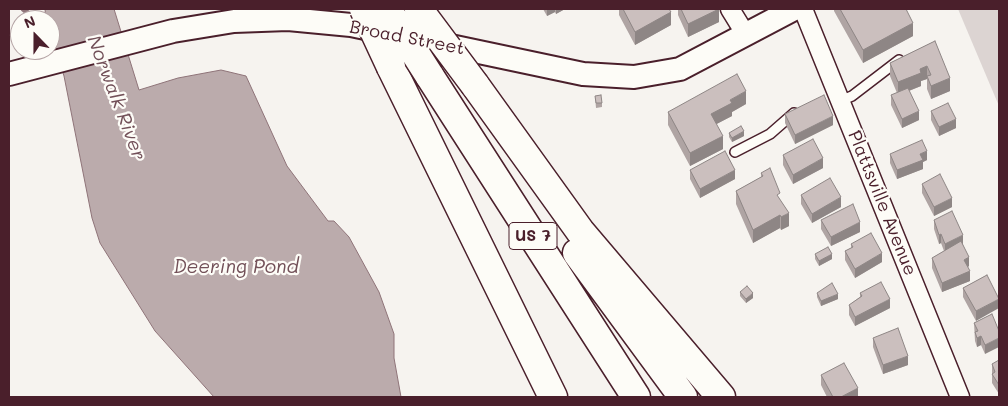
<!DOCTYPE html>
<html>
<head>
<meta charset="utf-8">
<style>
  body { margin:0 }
  #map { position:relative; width:1008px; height:406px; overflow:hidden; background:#f6f3ef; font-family:Mali,sans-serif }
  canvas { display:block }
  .frame { position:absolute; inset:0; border:10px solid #4a1f2b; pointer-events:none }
  .north { position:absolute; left:10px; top:10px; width:50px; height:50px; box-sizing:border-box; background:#fdfcf7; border:1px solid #b5a4a5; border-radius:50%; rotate:338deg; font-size:14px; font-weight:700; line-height:20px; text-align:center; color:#4a1f2b }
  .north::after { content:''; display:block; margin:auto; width:18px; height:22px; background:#4a1f2b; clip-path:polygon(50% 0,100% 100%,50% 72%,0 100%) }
</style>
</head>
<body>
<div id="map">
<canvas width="1008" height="406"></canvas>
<div class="frame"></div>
<div class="north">N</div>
</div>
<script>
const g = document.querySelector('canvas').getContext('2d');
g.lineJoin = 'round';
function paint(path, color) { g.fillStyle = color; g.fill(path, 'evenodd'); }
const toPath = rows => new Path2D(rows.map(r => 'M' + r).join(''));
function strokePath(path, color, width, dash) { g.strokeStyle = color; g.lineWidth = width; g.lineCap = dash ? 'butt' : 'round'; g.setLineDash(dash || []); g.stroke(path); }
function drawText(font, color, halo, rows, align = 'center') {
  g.font = font + ' Mali,sans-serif'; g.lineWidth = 4.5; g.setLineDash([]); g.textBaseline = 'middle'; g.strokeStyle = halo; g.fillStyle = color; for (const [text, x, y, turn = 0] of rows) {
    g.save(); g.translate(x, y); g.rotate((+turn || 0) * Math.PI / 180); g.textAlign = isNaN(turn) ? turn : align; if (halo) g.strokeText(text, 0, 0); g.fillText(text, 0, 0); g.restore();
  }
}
const green = toPath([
  [958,9,999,9,999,106]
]);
const water = toPath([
  [45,9,114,9,139,90,178,78,221,70,246,76,287,166,328,221,334,221,349,237,379,292,394,334,394,358,401,397,214,397,155,331,100,243,92,218,64,76,50,31,50,20,46,20,45,9]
]);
const stream = toPath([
  [23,9,33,17,48,20]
]);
const service = toPath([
  [840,101,852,96,899,60],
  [735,152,770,134,794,113]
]);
const minor = toPath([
  [730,9,746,35],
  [803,9,960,397]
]);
const tertiary = toPath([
  [9,74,173,31,234,21,288,19,351,25,583,74,634,77,680,69,794,9]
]);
const motorway = toPath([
  [391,67,553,397],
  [429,75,636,397],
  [475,85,580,231,721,397],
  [577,253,683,397]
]);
const motorwayBridge = toPath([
  [364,9,391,67],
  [387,9,429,75],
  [419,10,475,85]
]);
const wall = toPath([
  [543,9,565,9,556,14,555,12,547,16],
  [619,9,669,9,671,25,635,45,619,15],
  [678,9,718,9,719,22,688,37,678,15],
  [834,9,906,9,913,36,863,63,834,11],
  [935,41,950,91,931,99,927,89,927,79,921,81,921,86,909,91,919,120,902,128,891,105,891,95,897,93,890,76,890,63],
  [595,96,602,103,602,107,596,108],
  [746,104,732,112,732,116,716,124,723,149,690,166,668,125,668,112],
  [931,111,956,128,939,136,931,120],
  [785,114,833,125,795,144,785,123],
  [729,133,744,136,732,142,729,137],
  [890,154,927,160,923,162,923,169,897,179,890,163],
  [783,155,823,168,793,184,783,165],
  [690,170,735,179,700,198,690,179],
  [761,173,780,200,789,226,781,230,780,228,753,243,736,204,736,191,761,177],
  [922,184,952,207,934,216,922,193],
  [801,195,841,207,812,223,801,204],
  [821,220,860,232,831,246,821,229],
  [934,220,963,245,969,266,968,267,970,281,942,292,932,268,932,258,944,251,941,243,939,244,934,229],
  [851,244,882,262,855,278,845,260,845,251,851,248],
  [815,254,832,259,819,266,815,259],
  [987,275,976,321,963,297,963,288],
  [740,292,753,298,746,303,740,296],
  [817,293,838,299,821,306,817,297],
  [860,293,890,308,855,326,849,315,849,305,860,297],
  [992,314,985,354,981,345,977,347,975,341,974,323],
  [873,338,908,365,883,374,873,347],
  [999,360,999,394,992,383,992,364],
  [821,375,858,397,827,397,821,385]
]);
const shadedWall = toPath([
  [547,9,555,9,555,12,547,16],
  [556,9,565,9,556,14],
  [719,9,719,22,688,37,688,24],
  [671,12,671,25,635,45,635,32],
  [913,23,913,36,863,63,863,50],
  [927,66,927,79,921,81,921,86,898,95,898,82,920,69],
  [950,78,950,91,931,99,931,86],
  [746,91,746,104,732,112,732,116,711,127,711,114,730,100],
  [919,111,919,120,902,128,902,119],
  [833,116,833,125,795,144,795,135],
  [956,119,956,128,939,136,939,127],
  [744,131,744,136,732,142,732,138],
  [723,136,723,149,690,166,690,153],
  [927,151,927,160,923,162,923,169,897,179,897,170,920,154],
  [823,158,823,168,793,184,793,175],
  [735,170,735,179,700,198,700,189],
  [841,197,841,207,812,223,812,214],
  [952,198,952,207,934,216,934,207],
  [789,213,789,226,781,230,781,217],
  [780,215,780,228,753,243,753,230],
  [860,222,860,232,831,246,831,237],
  [941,234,941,243,939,244,939,235],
  [963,235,963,245,945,253,945,244],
  [882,253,882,262,855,278,855,269],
  [832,254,832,259,819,266,819,261],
  [969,257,969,266,964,269,964,260],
  [970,271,970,281,942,292,942,283],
  [753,293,753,298,746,303,746,299],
  [838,294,838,299,821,306,821,301],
  [890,299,890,308,855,326,855,317],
  [999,299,999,308,976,321,976,311],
  [981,336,981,345,977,347,977,338],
  [999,338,999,347,985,354,985,345],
  [908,356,908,365,883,374,883,365],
  [858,388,858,397,841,397]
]);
const building = toPath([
  [623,9,669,9,671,12,635,32,623,9],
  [681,9,719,9,688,24,681,9],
  [840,9,906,9,913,23,863,50,840,9],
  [935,41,950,78,931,86,927,76,931,75,927,66,920,69,921,73,898,82,890,63,935,41],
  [737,74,746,91,730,100,732,103,711,114,723,136,690,153,668,112,737,74],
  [908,88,919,111,902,119,891,95,908,88],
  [601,95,602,103,596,103,595,96,601,95],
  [824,95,833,116,795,135,785,114,824,95],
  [948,103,956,119,939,127,931,111,948,103],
  [741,126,744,131,732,138,729,133,741,126],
  [813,139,823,158,793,175,783,155,813,139],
  [922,140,927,151,920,154,923,160,897,170,890,154,922,140],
  [725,151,735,170,700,189,690,170,725,151],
  [770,168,780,193,777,195,789,213,781,217,780,215,753,230,736,191,763,176,761,173,770,168],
  [940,174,952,198,934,207,922,184,940,174],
  [830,178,841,197,812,214,801,195,830,178],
  [853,204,860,222,831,237,821,220,853,204],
  [952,211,963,235,945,244,941,234,939,235,934,220,952,211],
  [871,233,882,253,855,269,845,251,853,247,851,244,871,233],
  [961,241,969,257,964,260,970,271,942,283,932,258,961,241],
  [828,247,832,254,819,261,815,254,828,247],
  [987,275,999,299,976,311,963,288,987,275],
  [881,282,890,299,855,317,849,305,862,296,860,293,881,282],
  [832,283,838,294,821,301,817,293,832,283],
  [747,286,753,293,746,299,740,292,747,286],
  [992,314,999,331,999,338,985,345,981,336,977,338,975,332,978,331,974,323,992,314],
  [898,328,908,356,883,365,873,338,898,328],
  [999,360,999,385,992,374,995,372,992,364,999,360],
  [844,363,858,388,841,397,833,397,821,375,844,363]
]);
const shields = [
  [533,236,48]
];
const shieldNames = [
  ["US 7",533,236]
];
const streetNames = [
  ["Broad Street",407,38,11],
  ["Plattsville Avenue",882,203,68]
];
const waterNames = [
  ["Norwalk River",116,98,69],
  ["Deering Pond",236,267]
];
paint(green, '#dcd4d2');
paint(water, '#bbabac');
strokePath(water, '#8e7378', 1);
strokePath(stream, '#8e7378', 5);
strokePath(service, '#4a1f2b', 12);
strokePath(minor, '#4a1f2b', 21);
strokePath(tertiary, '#4a1f2b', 26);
strokePath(motorway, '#4a1f2b', 31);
strokePath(service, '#fdfcf7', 9);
strokePath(minor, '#fdfcf7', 18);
strokePath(tertiary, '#fdfcf7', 22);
strokePath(motorway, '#fdfcf7', 28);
strokePath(motorwayBridge, '#4a1f2b', 31, []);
strokePath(motorwayBridge, '#fdfcf7', 28);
paint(wall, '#afa4a3');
paint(shadedWall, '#8e8685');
paint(building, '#cbbfbe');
strokePath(building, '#8e8685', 1);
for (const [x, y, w] of shields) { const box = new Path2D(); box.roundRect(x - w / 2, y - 13.5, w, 27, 4); g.fillStyle = '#fdfcf7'; g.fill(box); strokePath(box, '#4a1f2b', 1); }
drawText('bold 16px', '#4a1f2b', null, shieldNames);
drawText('18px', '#4a1f2b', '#fdfcf7', streetNames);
drawText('italic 19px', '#725058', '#fdfcf7', waterNames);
</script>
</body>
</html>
